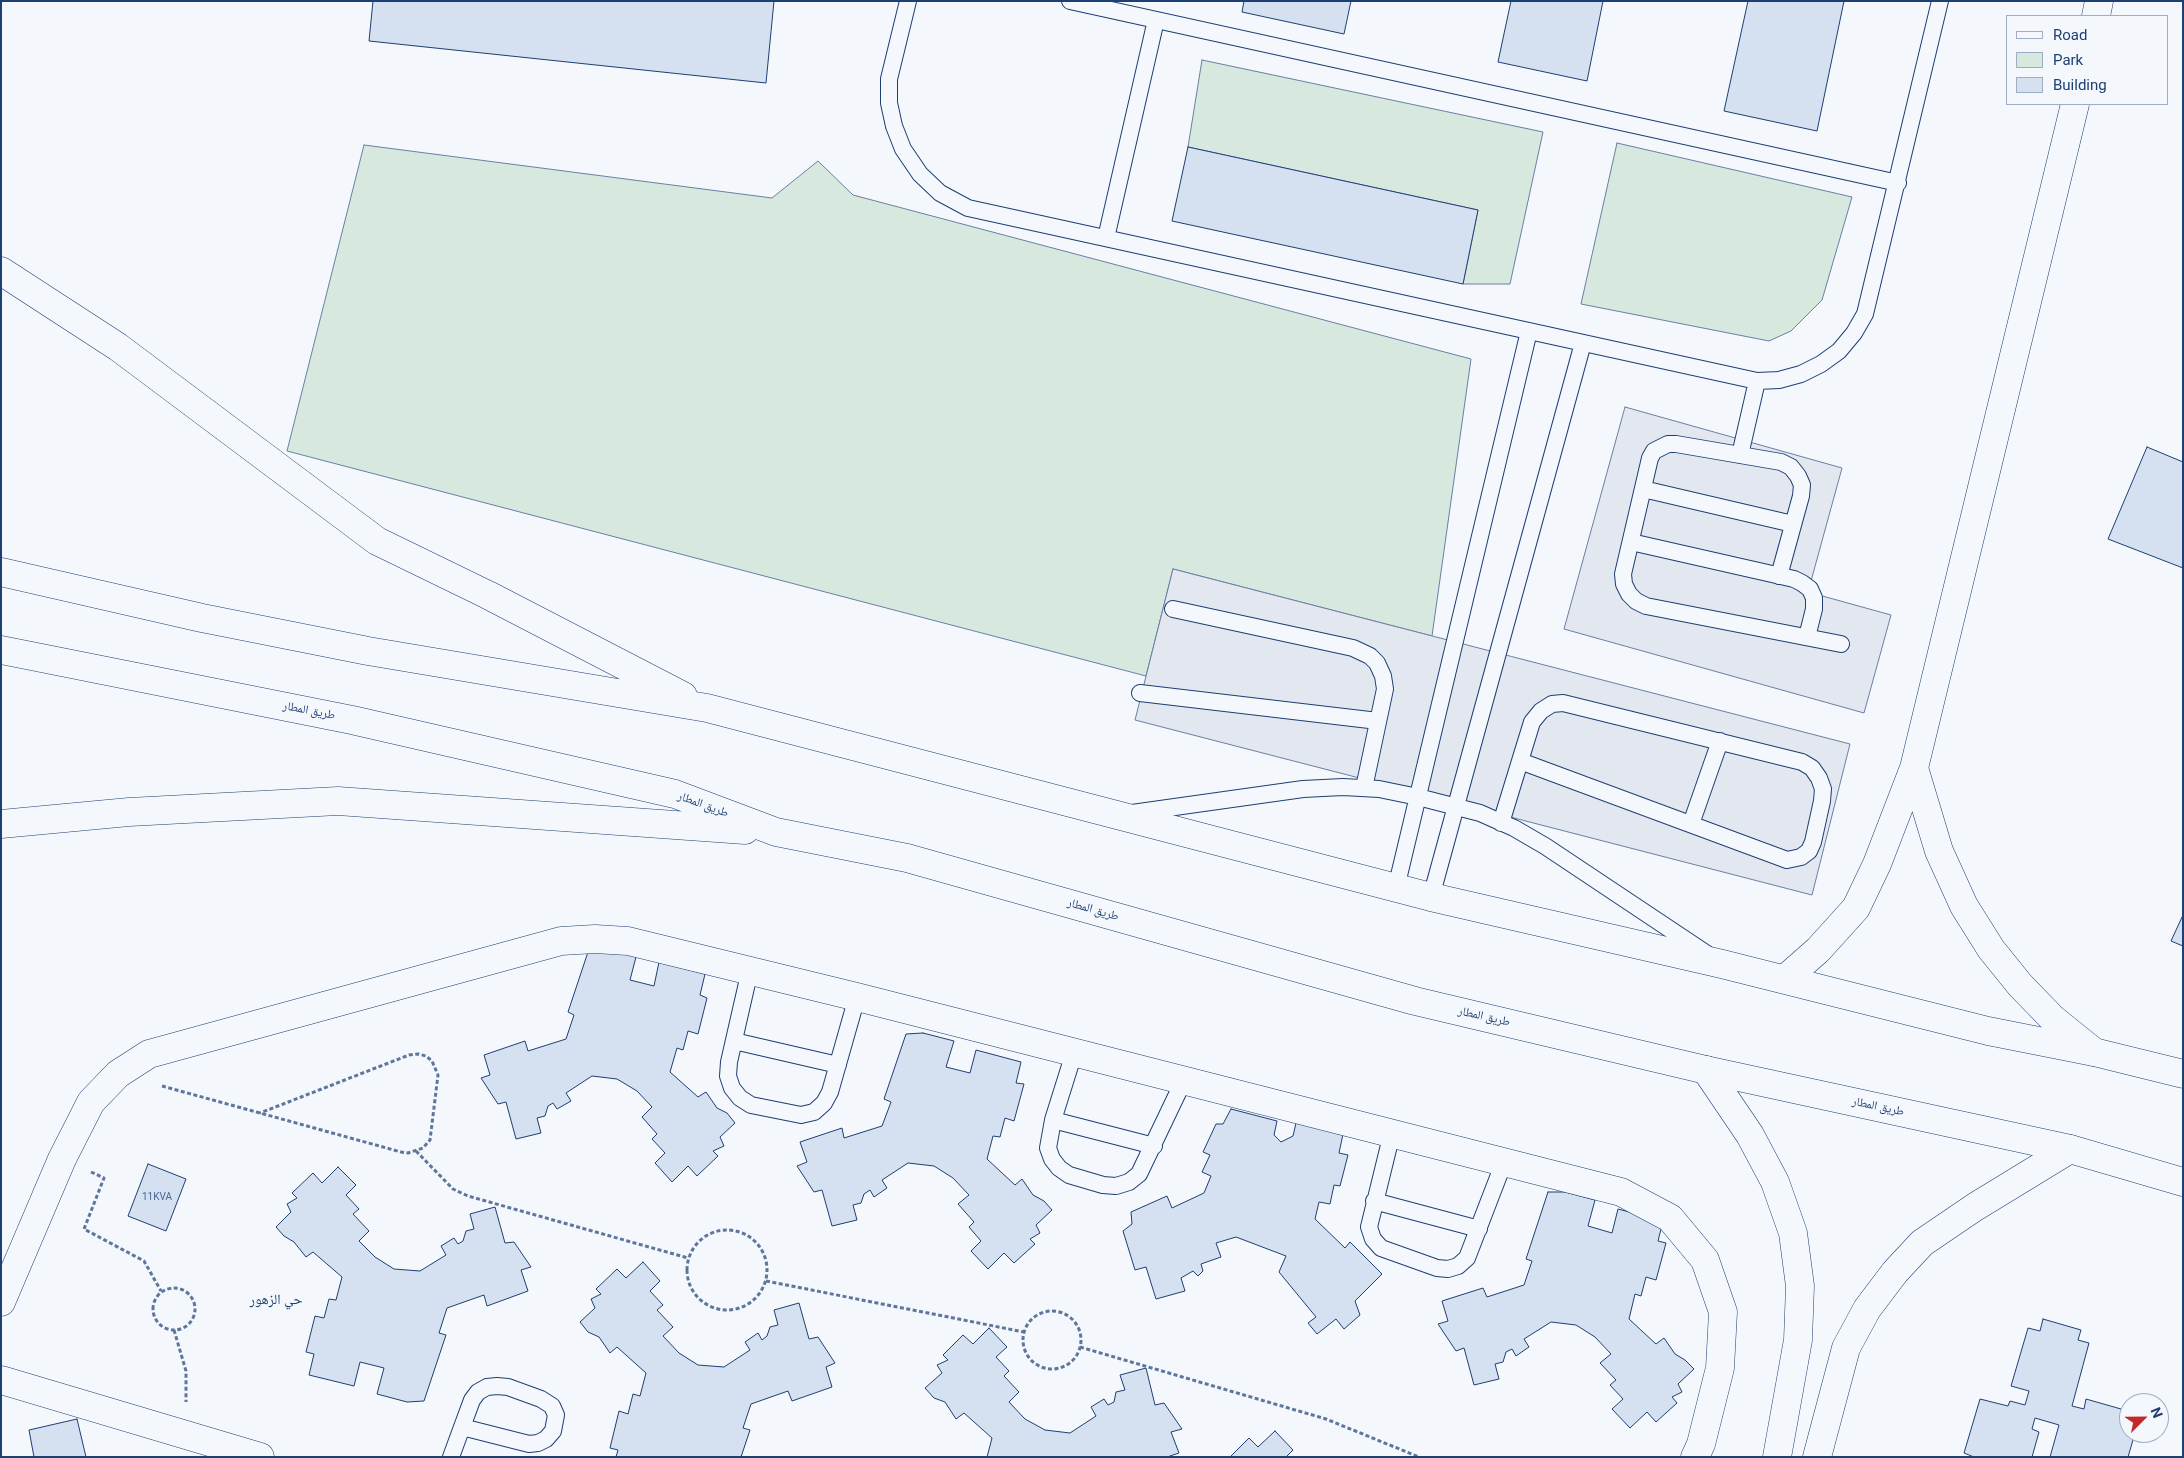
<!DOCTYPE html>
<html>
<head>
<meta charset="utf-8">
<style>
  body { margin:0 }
  #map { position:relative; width:2184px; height:1458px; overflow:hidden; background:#f4f7fb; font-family:Roboto,sans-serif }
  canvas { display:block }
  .frame { position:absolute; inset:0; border:2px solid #1d3f73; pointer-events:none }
  .legend { position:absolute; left:2006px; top:15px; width:162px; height:90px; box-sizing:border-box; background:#f4f7fb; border:1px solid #9eadc5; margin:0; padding:6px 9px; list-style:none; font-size:15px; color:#1d3f73 }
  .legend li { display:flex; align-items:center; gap:10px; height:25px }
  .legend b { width:25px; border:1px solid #9eadc5 }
  .north { position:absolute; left:2119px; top:1393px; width:50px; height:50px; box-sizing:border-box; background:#f4f7fb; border:1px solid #9eadc5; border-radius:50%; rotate:67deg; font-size:14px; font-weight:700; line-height:20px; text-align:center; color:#1d3f73 }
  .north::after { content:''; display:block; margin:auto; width:18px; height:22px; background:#c62828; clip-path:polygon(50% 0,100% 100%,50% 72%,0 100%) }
</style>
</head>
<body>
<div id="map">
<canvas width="2184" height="1458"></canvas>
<div class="frame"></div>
<ul class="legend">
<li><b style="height:6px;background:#f4f7fb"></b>Road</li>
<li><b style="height:14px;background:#d7e8df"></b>Park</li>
<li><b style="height:14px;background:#d5e0f0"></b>Building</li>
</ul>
<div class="north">N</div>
</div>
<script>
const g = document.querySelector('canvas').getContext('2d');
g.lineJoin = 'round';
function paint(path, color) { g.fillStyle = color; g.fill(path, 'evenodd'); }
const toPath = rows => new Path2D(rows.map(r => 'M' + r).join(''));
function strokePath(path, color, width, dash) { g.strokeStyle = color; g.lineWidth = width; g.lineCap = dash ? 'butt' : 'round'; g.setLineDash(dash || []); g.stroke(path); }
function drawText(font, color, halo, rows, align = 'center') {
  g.font = font + ' Roboto,"Noto Naskh Arabic",sans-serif'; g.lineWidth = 4; g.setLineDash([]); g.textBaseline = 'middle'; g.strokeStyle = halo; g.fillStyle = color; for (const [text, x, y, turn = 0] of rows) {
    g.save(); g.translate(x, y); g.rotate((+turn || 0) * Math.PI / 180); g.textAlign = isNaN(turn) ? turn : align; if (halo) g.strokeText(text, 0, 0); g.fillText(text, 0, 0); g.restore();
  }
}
const green = toPath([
  [1202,60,1543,132,1510,284,1463,284,1478,210,1188,147,1202,60],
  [1617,143,1852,197,1822,300,1791,331,1769,341,1581,304,1617,143],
  [364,145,772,198,818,161,853,195,1471,359,1432,636,1173,569,1146,676,287,451,364,145]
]);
const parking = toPath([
  [1625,407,1842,468,1808,592,1891,615,1864,713,1564,629,1625,407],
  [1173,569,1850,744,1812,895,1135,720,1173,569]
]);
const building = toPath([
  [373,1,774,1,766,83,369,41,373,1],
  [1244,1,1351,1,1344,34,1242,12,1244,1],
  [1511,1,1603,1,1587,81,1498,62,1511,1],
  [1748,1,1844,1,1817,131,1724,111,1748,1],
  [1188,147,1478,210,1463,284,1172,221,1188,147],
  [2147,447,2183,462,2183,568,2108,539,2147,447],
  [2183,915,2183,946,2171,941,2183,915],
  [590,946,637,953,630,980,654,986,659,962,705,974,700,995,707,998,698,1034,688,1031,683,1050,677,1048,670,1072,698,1097,706,1092,717,1108,727,1113,735,1123,720,1137,724,1146,713,1151,718,1156,697,1176,688,1166,672,1182,655,1163,665,1153,652,1139,657,1134,642,1117,652,1107,637,1091,617,1079,592,1076,566,1093,571,1101,557,1109,553,1103,548,1106,545,1116,537,1118,541,1133,516,1139,506,1102,498,1104,481,1078,490,1075,484,1055,525,1041,528,1051,566,1039,574,1015,568,1012,590,946],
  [923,1033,954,1041,946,1067,970,1073,976,1050,1021,1062,1016,1083,1024,1084,1014,1121,1005,1118,1000,1137,993,1136,987,1159,1015,1185,1022,1179,1033,1195,1044,1201,1052,1210,1036,1225,1040,1233,1030,1239,1035,1244,1014,1263,1004,1253,988,1269,971,1251,981,1241,969,1227,974,1222,958,1204,969,1195,953,1178,934,1166,908,1163,882,1180,887,1188,874,1197,870,1190,864,1194,861,1203,853,1205,857,1220,832,1226,822,1190,814,1192,797,1166,807,1162,800,1142,842,1128,844,1138,882,1126,891,1102,884,1099,906,1034,923,1033],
  [1231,1109,1277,1121,1274,1135,1281,1142,1293,1136,1296,1123,1343,1134,1339,1153,1348,1155,1340,1186,1334,1185,1330,1204,1319,1202,1315,1219,1345,1248,1350,1242,1382,1274,1355,1301,1360,1315,1344,1329,1336,1319,1317,1334,1308,1323,1316,1317,1279,1272,1286,1256,1236,1237,1216,1243,1221,1257,1201,1264,1203,1271,1198,1276,1193,1271,1181,1278,1185,1291,1156,1299,1146,1267,1135,1270,1123,1231,1132,1224,1131,1212,1167,1196,1172,1208,1204,1193,1211,1176,1202,1172,1210,1155,1203,1152,1216,1124,1223,1124,1231,1109],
  [148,1164,186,1179,166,1231,128,1216,148,1164],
  [338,1167,356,1185,346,1195,359,1209,353,1214,369,1231,359,1241,375,1257,394,1269,420,1271,446,1255,441,1246,454,1238,458,1244,463,1241,466,1231,474,1229,470,1214,495,1207,505,1243,514,1242,531,1267,521,1270,528,1291,487,1306,484,1295,447,1308,439,1333,446,1335,424,1401,407,1402,377,1394,384,1368,360,1362,354,1386,309,1375,314,1354,306,1352,315,1316,324,1318,329,1299,336,1300,342,1277,313,1252,306,1257,294,1242,284,1236,276,1227,291,1212,287,1204,297,1198,292,1193,313,1173,322,1183,338,1167],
  [1548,1192,1565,1192,1595,1200,1588,1226,1612,1233,1618,1209,1663,1221,1658,1241,1666,1243,1656,1280,1646,1277,1641,1296,1635,1294,1629,1319,1656,1344,1664,1338,1675,1354,1685,1360,1694,1369,1678,1384,1682,1392,1672,1397,1677,1403,1656,1422,1647,1412,1630,1428,1612,1409,1623,1399,1610,1385,1616,1380,1600,1363,1611,1354,1595,1337,1576,1325,1551,1322,1524,1339,1529,1347,1516,1356,1512,1349,1506,1352,1503,1362,1495,1364,1499,1379,1474,1385,1464,1348,1456,1351,1438,1324,1448,1321,1442,1301,1483,1288,1487,1297,1524,1285,1532,1261,1526,1259,1548,1192],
  [643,1262,660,1281,650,1291,663,1305,657,1310,673,1327,663,1336,679,1353,698,1365,724,1367,750,1350,745,1342,758,1333,762,1340,767,1336,770,1327,778,1325,774,1310,799,1303,809,1339,818,1337,835,1363,826,1367,832,1387,792,1401,788,1391,751,1404,743,1428,750,1430,741,1457,616,1457,618,1450,610,1448,619,1411,628,1414,633,1394,640,1396,646,1373,617,1347,610,1353,599,1337,588,1332,580,1322,595,1308,591,1299,601,1294,596,1289,617,1269,626,1278,643,1262],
  [2043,1319,2081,1330,2078,1340,2089,1343,2072,1406,2084,1409,2086,1399,2128,1411,2126,1418,2129,1419,2129,1433,2135,1433,2128,1457,2050,1457,2059,1425,2035,1418,2032,1429,2039,1432,2032,1457,1974,1457,1964,1453,1980,1399,2008,1406,2010,1401,2025,1405,2029,1391,2011,1386,2028,1328,2040,1331,2043,1319],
  [989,1328,1007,1347,996,1357,1009,1371,1004,1376,1019,1392,1009,1402,1025,1419,1045,1430,1070,1433,1096,1416,1091,1407,1104,1399,1108,1405,1114,1402,1116,1392,1125,1390,1120,1375,1146,1368,1155,1405,1164,1403,1182,1429,1171,1432,1179,1453,1167,1457,987,1457,992,1438,964,1413,956,1419,945,1402,934,1398,925,1388,942,1373,937,1365,948,1360,943,1355,963,1335,973,1344,989,1328],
  [77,1419,86,1457,34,1457,29,1430,77,1419],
  [1275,1431,1293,1450,1286,1457,1230,1457,1249,1438,1258,1447,1275,1431]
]);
const path = toPath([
  [162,1086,260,1113,401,1152,408,1153,423,1148,430,1140,438,1075,432,1061,426,1056,418,1054,409,1055,260,1113],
  [416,1151,453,1189,468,1196,688,1258],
  [91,1172,104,1178,84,1229,144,1261,161,1291],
  '687 1270a40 40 0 1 1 80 0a40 40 0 1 1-80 0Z',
  [766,1281,1024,1332],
  '153 1309a21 21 0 1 1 42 0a21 21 0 1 1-42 0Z',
  '1023 1340a29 29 0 1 1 58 0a29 29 0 1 1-58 0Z',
  [174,1330,186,1371,186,1402],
  [1080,1347,1326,1419,1419,1457]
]);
const lane = toPath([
  [908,1,889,79,889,103,894,126,903,149,920,174,940,193,968,208,1757,381,1779,380,1801,374,1821,364,1839,351,1854,333,1865,314,1940,1],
  [1070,1,1898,183],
  [1106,238,1156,20],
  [1740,455,1757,381],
  [1643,489,1793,524],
  [1631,542,1794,579,1802,583,1810,589,1814,598,1814,609,1807,637],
  [1779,576,1801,496,1802,485,1798,476,1791,467,1781,462,1676,444,1668,444,1654,451,1650,458,1623,574,1624,584,1629,594,1636,601,1646,606,1841,644],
  [1173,609,1353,648,1370,656,1377,663,1383,676,1385,689,1364,788],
  [1140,693,1378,721],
  [1132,813,1303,789,1343,787,1379,789,1418,797,1480,813,1514,828,1545,846,1707,954],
  [1501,823,1520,761,1532,722,1541,711,1552,704,1563,703,1802,762,1812,768,1819,778,1823,789,1822,801,1813,842,1809,851,1801,857,1787,860,1520,761],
  [1691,824,1720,741],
  [1396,888,1529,331],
  [1431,897,1583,343],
  [750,970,729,1062,728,1076,732,1088,740,1098,751,1105,801,1115,814,1112,824,1103,830,1092,857,997],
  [734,1041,838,1065],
  [1074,1053,1053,1120,1048,1148,1052,1159,1059,1168,1069,1175,1103,1185,1116,1186,1129,1182,1139,1174,1183,1082],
  [1053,1120,1154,1146],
  [1392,1133,1369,1227,1373,1239,1381,1248,1437,1268,1448,1269,1458,1266,1467,1258,1504,1162],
  [1374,1201,1479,1229],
  [451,1457,462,1427,472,1400,478,1392,487,1387,497,1386,508,1387,541,1399,552,1406,556,1415,553,1431,546,1439,538,1443,529,1444,462,1427]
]);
const street = toPath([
  [1,1302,62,1159,91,1102,118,1074,149,1054,561,941,595,939,628,941,857,997,1621,1192,1670,1218,1705,1260,1723,1312,1720,1368,1701,1444,1695,1457],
  [1,1380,260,1457]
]);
const secondary = toPath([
  [2096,16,2099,1],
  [1914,768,1939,851,1964,906,1991,949,2020,985,2053,1019,2094,1052],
  [1785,979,1818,950,1856,908,1877,864,1914,768,2075,104],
  [1706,1070,1750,1135,1775,1182,1793,1233,1800,1286,1798,1340,1777,1457],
  [1817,1457,1846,1348,1867,1309,1895,1272,1922,1243,1975,1207,2070,1149]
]);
const highway = toPath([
  [1,271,118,347,377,541,488,595,683,696],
  [1,572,202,618,368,651,707,708,1431,897,1722,964,1988,1031,2094,1052,2183,1074],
  [1,650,352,720,675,794,776,832,907,858,1415,1001,1706,1070,2070,1149,2183,1182],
  [1,824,129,812,338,801,745,830]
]);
const numberNames = [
  ["11KVA",157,1197]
];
const streetNames = [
  ["طريق المطار",309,711,11],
  ["طريق المطار",703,805,20],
  ["طريق المطار",1093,910,16],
  ["طريق المطار",1484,1017,13],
  ["طريق المطار",1878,1107,12]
];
const neighbourhoodNames = [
  ["حي الزهور",276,1300]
];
paint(green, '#d7e8df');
strokePath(green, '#687fa3', 1);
paint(parking, '#e3e8f0');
strokePath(parking, '#687fa3', 1);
paint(building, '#d5e0f0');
strokePath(building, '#1d3f73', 1);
strokePath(lane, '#1d3f73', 18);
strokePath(street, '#1d3f73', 29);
strokePath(secondary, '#1d3f73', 29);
strokePath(highway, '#1d3f73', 29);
strokePath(path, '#5e769c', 3, [4, 2.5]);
strokePath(lane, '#f4f7fb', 16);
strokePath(street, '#f4f7fb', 28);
strokePath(secondary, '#f4f7fb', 28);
strokePath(highway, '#f4f7fb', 28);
drawText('10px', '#4b6792', null, numberNames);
drawText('12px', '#1d3f73', '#f4f7fb', streetNames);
drawText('14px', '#1d3f73', '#f4f7fb', neighbourhoodNames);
</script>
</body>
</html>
